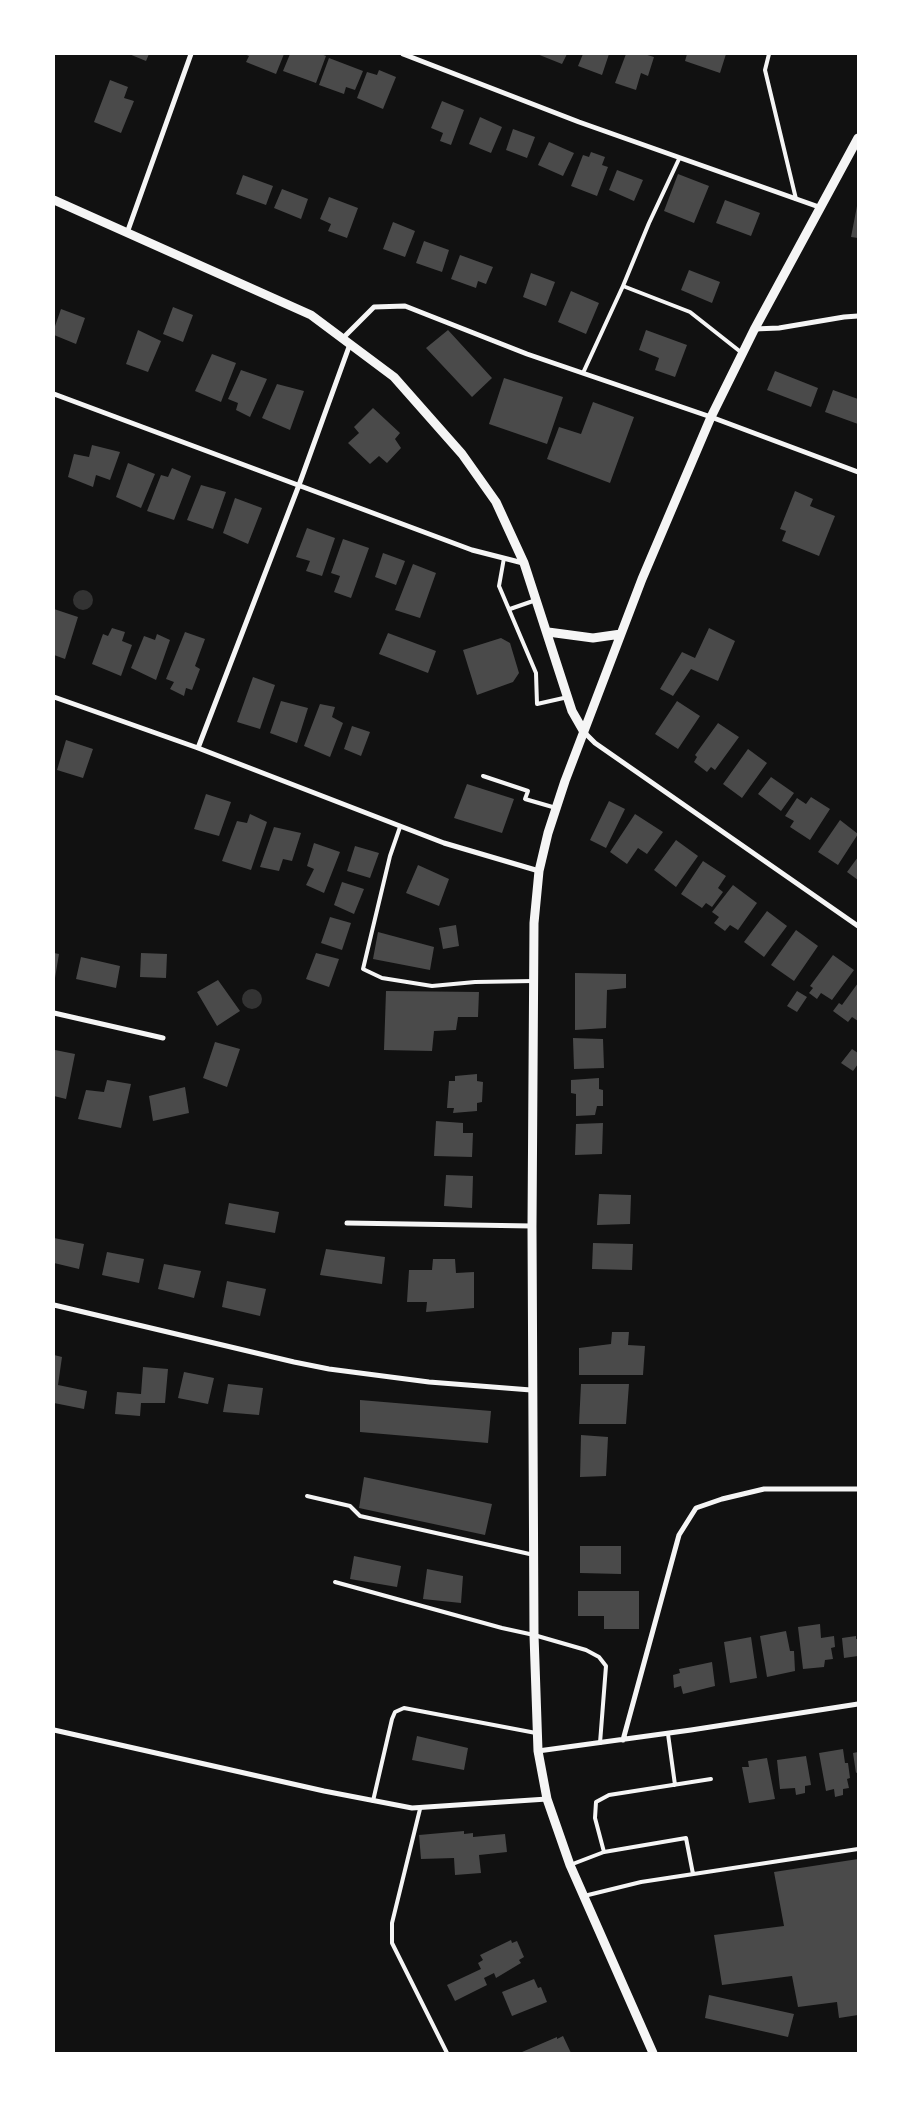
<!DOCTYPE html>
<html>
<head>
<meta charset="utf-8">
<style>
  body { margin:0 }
  #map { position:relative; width:912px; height:2107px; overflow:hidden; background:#111; font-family:Merriweather,serif }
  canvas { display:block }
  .frame { position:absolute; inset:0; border:55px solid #fff; pointer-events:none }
</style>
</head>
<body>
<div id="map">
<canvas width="912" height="2107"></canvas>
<div class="frame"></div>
</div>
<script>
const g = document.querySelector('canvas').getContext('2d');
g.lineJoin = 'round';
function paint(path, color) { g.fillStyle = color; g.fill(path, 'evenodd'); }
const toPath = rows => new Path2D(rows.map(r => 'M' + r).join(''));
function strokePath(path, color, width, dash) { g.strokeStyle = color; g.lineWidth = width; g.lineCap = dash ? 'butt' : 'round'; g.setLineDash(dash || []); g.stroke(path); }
const water = toPath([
  '73 600a10 10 0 1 1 20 0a10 10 0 1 1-20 0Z',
  '242 999a10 10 0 1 1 20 0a10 10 0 1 1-20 0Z'
]);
const building = toPath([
  [129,54,149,54,146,61],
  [244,54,284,54,276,74,246,62,249,56],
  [290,54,321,54,326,56,316,83,283,71],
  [537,54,567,54,562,64],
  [583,54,609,54,602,75,578,66],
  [626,54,644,54,654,57,648,76,641,73,636,90,615,83],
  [687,54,726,54,720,73,685,61],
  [329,58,363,71,355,90,346,87,344,94,319,85],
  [379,70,396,77,383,109,357,98,367,72,377,75],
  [110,80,128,87,124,98,134,101,121,133,94,122],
  [442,101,464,110,451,145,440,141,443,133,431,128],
  [480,117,502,127,491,153,469,144],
  [513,129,535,137,527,158,506,150],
  [549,142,574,153,563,176,538,165],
  [591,152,605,157,602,165,608,167,597,196,571,186,583,155,589,157],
  [617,170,643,180,634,201,609,190],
  [678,174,709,186,694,223,664,211],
  [243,175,273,186,266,205,236,194],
  [282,189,308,199,301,219,274,208],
  [329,197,358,208,347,238,328,231,331,224,320,219],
  [725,200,760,213,751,236,716,223],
  [857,206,858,207,858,238,851,237],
  [393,222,415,231,405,257,383,249],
  [424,241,449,250,442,272,416,263],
  [460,255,493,267,486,284,478,281,476,288,451,279],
  [689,270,720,282,712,303,681,290],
  [531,273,555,282,546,306,523,297],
  [571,291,599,303,586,334,558,322],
  [173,307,193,315,183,342,163,334],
  [61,309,85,318,76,344,54,335,54,329],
  [138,330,161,341,148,372,126,364],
  [448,330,492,378,472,397,426,348],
  [646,330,687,345,675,377,655,370,659,358,639,350],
  [212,354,236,363,221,402,195,391],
  [241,370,267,379,250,417,236,410,238,403,228,399],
  [775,371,818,388,811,407,767,390],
  [504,378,563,397,547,444,489,424],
  [277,384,304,391,290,430,262,418],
  [833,390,858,399,858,424,825,412],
  [593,402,634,417,610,483,547,459,559,427,581,434],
  [373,408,400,433,395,439,401,448,387,463,379,456,370,464,348,443,359,433,354,427],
  [92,445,120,452,110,480,96,475,93,487,68,477,74,454,89,457],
  [128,463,155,474,141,508,116,497],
  [172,468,191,476,174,520,147,511,161,475,168,477],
  [201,485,226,492,213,529,187,520],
  [795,491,813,499,810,506,835,516,819,556,782,541,786,531,780,529],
  [235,498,262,508,248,544,223,533],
  [307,528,335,538,322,576,306,571,310,561,296,557],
  [343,539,369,548,351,598,334,592,340,576,331,573],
  [383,553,405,561,396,585,375,577],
  [413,564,436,573,420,618,395,610],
  [54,609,78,617,65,659,54,655],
  [112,628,125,632,122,641,132,645,121,676,92,664,103,634,108,636],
  [709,628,735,641,718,681,691,669,673,696,660,689,682,652,695,658],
  [185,632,205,639,195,666,200,669,192,690,186,688,184,696,170,689,174,682,166,679],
  [388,633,436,651,428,673,379,654],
  [157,634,170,640,156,680,131,668,144,636,155,640],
  [501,638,510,643,519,673,513,682,477,695,463,650],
  [253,677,275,685,260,729,237,722],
  [281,701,308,708,297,743,270,733],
  [677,701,700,716,678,749,655,734],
  [320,704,335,707,332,717,343,723,330,757,304,746],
  [718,723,739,737,715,770,711,767,707,772,694,762,697,757,695,755],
  [352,726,370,732,361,756,344,749],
  [66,740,93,749,83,778,57,770],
  [748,749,767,763,742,798,723,784],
  [771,777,794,793,781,811,758,794],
  [467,784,514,799,502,833,454,818],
  [206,794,231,802,219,836,194,829],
  [811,797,830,809,810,840,790,827,794,821,785,816,797,798,806,804],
  [609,801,625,809,606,848,590,840],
  [250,814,267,822,251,870,222,861,237,821,247,823],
  [635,814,663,832,647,854,638,848,627,864,610,852],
  [840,820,858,834,838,865,818,852],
  [274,827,301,833,292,861,283,859,279,871,260,867],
  [676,840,698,856,676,887,654,870],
  [314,843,340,852,324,893,306,885,314,869,307,866],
  [355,846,379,853,370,878,347,871],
  [858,857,858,880,847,872],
  [703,861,726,876,718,888,723,892,712,907,706,903,702,908,681,894],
  [418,865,449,879,439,906,406,893],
  [342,882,364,889,354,914,334,905],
  [733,885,757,903,738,930,730,925,725,931,714,923,719,917,712,912],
  [767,911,787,926,764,957,744,942],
  [330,917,351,923,342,950,321,943],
  [456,925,459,946,443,949,439,928],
  [796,930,818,946,794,981,771,965],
  [378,932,434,947,430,970,373,959],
  [54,953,59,954,55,978,54,977],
  [141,953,167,954,166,978,140,977],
  [316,953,339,959,329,987,306,979],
  [833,955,854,970,832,1000,821,993,817,999,809,993,813,988,810,986],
  [81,957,120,966,116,988,76,979],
  [575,973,626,974,626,988,607,990,606,1028,575,1030],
  [218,980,240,1011,217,1026,197,992],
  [858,983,858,1021,852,1017,848,1022,833,1011,839,1003,842,1005],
  [386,991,479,992,478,1017,458,1017,456,1030,434,1031,432,1051,384,1050],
  [797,991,807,997,797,1012,787,1006],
  [573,1038,603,1039,604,1068,574,1069],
  [215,1042,240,1049,227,1087,203,1078],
  [852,1049,858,1053,858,1064,853,1071,841,1063],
  [55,1050,75,1054,66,1099,54,1096],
  [477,1074,477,1081,483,1082,482,1102,477,1103,477,1111,453,1113,454,1108,447,1108,449,1081,455,1081,455,1076],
  [599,1078,599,1089,603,1090,603,1106,597,1106,595,1115,576,1116,576,1094,571,1093,571,1080],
  [107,1080,131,1084,121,1128,78,1119,86,1090,104,1092],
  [185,1087,189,1113,153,1121,149,1096],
  [436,1121,463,1123,463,1133,473,1133,472,1157,434,1156],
  [603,1123,602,1154,575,1155,576,1124],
  [446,1175,473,1176,472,1208,444,1206],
  [599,1194,631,1195,630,1224,597,1225],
  [229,1203,279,1212,275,1233,225,1224],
  [54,1238,84,1244,79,1269,54,1263],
  [593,1243,633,1244,632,1270,592,1269],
  [326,1249,385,1257,382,1284,320,1275],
  [107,1252,144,1259,139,1283,102,1275],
  [433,1259,455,1259,456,1273,474,1272,474,1308,426,1312,427,1302,407,1302,409,1270,432,1270],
  [164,1264,201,1271,194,1298,158,1289],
  [227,1281,266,1289,260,1316,222,1307],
  [612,1332,629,1332,628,1345,645,1346,643,1375,579,1375,579,1348,611,1344],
  [54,1355,62,1357,58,1385,87,1391,84,1409,54,1403],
  [143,1367,168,1369,165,1403,141,1403,140,1416,115,1414,117,1392,141,1394],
  [184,1372,214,1378,208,1404,178,1398],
  [228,1384,263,1388,259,1415,223,1412],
  [581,1384,629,1384,626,1424,579,1424],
  [360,1400,491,1411,488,1443,360,1432],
  [581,1435,608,1437,606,1476,580,1477],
  [364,1477,492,1504,485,1535,359,1508],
  [580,1546,621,1546,621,1574,580,1573],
  [354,1556,401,1566,397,1587,350,1579],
  [427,1569,463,1576,461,1603,423,1599],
  [578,1591,639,1591,639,1629,604,1629,604,1616,578,1616],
  [820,1624,821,1638,834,1636,835,1647,831,1648,833,1659,825,1660,824,1667,803,1669,798,1627],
  [786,1631,790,1651,794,1651,795,1671,767,1677,760,1636],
  [856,1636,856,1639,858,1639,858,1656,844,1658,842,1638],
  [751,1637,757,1678,730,1683,724,1642],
  [712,1662,715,1686,683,1694,681,1686,674,1688,673,1675,680,1673,679,1669],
  [417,1736,468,1748,464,1770,412,1760],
  [843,1749,845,1763,848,1763,850,1778,847,1779,849,1788,843,1789,843,1795,835,1797,834,1789,826,1791,819,1753],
  [858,1752,858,1772,856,1773,853,1753],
  [806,1756,811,1785,805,1786,805,1793,796,1795,795,1788,780,1789,777,1760],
  [767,1758,775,1799,749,1803,742,1767,749,1767,748,1761],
  [464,1831,464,1834,473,1833,473,1837,505,1834,507,1852,479,1855,481,1873,455,1875,454,1858,421,1859,419,1835],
  [858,1859,858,2015,839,2018,837,2002,798,2007,792,1976,722,1985,714,1935,784,1926,774,1872],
  [511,1940,512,1943,517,1941,524,1957,519,1960,521,1963,496,1978,494,1973,484,1978,487,1985,455,2001,447,1985,481,1969,478,1963,483,1960,480,1955],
  [534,1979,538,1988,541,1987,547,2002,512,2016,502,1992],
  [709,1995,794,2014,788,2037,705,2018],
  [563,2036,571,2053,522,2052,557,2037,557,2039]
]);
const service = toPath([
  [769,54,765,70,796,199],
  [623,286,690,312,742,353],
  [583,373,623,286,649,223,679,159],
  [504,558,499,586,536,673,537,704,568,697],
  [510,609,536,600],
  [483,776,528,791,525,799,556,808],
  [400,827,390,856,363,969,382,978,432,986,475,982,533,981],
  [307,1496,350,1506,360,1516,534,1555],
  [335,1582,502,1628,534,1635,586,1650,599,1657,606,1666,600,1743],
  [668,1734,675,1785],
  [373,1801,392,1719,395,1712,404,1708,536,1733],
  [420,1809,392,1923,392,1943,447,2053],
  [604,1852,595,1818,596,1802,609,1795,711,1779],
  [570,1865,604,1852,686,1838,693,1874],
  [584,1896,641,1882,858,1849]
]);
const minor = toPath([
  [403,54,579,122,819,207],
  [127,233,191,54],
  [754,329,779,328,844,317,858,316],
  [342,339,374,307,405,306,527,354,711,417,858,472],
  [54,394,472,550,523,563],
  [54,697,198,748,444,843,539,871],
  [584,732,595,743,858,926],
  [198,748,299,485,350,344],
  [54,1013,163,1038],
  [347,1223,532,1226],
  [54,1305,294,1362,329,1369,429,1382,531,1390],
  [54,1730,324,1791,412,1808,547,1799],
  [623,1740,679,1535,696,1508,722,1499,764,1489,858,1489],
  [538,1751,691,1730,858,1704]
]);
const tertiary = toPath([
  [54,200,311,315,394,377,462,454,496,502,524,563,572,711,584,732],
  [548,632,593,638,621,634],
  [653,2053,570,1865,547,1799,538,1751,534,1635,532,1226,534,923,539,871,548,833,565,781,621,634,642,579,711,417,754,330,858,138]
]);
paint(water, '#333');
paint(building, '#4a4a4a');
strokePath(service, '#f5f5f5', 4);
strokePath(minor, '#f5f5f5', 5);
strokePath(tertiary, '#f5f5f5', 9);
</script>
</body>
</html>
